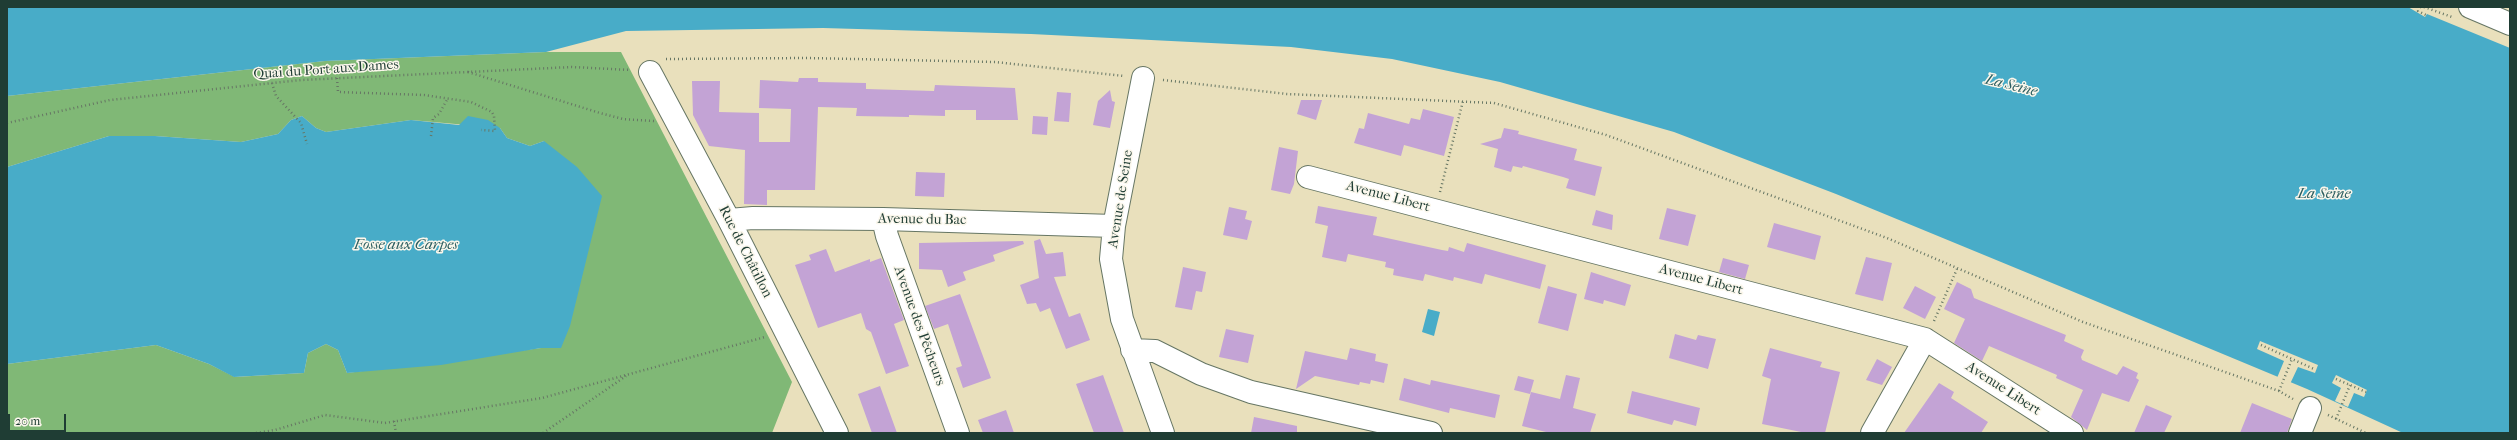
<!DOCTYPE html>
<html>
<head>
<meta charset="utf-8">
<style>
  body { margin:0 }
  #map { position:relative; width:2517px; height:440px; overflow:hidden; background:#e9e0bc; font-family:"IM FELL French Canon",serif }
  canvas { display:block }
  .frame { position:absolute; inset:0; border:8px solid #1f3d34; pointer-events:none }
  .scale { position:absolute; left:8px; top:414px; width:58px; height:18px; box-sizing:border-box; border:2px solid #1f3d34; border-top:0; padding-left:5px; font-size:12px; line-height:14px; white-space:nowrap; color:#1f3d34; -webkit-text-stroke:3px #fbf7ec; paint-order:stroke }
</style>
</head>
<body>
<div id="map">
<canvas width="2517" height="440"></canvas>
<div class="frame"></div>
<div class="scale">20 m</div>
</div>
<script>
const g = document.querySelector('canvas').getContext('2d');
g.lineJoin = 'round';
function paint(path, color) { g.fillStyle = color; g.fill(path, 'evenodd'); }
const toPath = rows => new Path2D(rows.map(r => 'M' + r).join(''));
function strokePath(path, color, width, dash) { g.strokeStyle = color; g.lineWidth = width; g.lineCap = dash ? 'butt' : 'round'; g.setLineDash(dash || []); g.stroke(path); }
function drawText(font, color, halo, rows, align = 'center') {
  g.font = font + ' "IM FELL French Canon",serif'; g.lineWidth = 3; g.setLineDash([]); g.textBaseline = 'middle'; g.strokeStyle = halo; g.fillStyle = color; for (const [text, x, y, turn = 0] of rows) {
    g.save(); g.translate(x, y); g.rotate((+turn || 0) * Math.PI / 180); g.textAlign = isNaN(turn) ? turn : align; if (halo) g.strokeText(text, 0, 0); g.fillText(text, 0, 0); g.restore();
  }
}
const forest = toPath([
  [546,52,621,52,792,382,772,433,7,433,7,364,156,345,209,364,235,377,304,373,308,353,326,344,338,350,347,373,541,348,561,348,544,141,530,146,507,138,500,128,411,120,326,132,316,128,302,116,291,120,278,134,241,142,155,136,109,136,7,167,7,96,325,61]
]);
const water = toPath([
  [7,7,2408,7,2425,17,2427,14,2510,48,2510,433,2403,433,2307,389,2069,290,1836,194,1674,132,1500,82,1392,59,1291,47,1031,34,823,28,626,31,546,52,325,61,7,96],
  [302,116,316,128,326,132,411,120,459,125,468,116,488,120,500,128,507,138,530,146,544,141,577,167,602,196,570,326,561,348,541,348,441,365,347,373,338,350,326,344,308,353,304,373,234,377,209,364,156,345,7,364,7,167,109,136,155,136,241,142,278,134,291,120],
  [1428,309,1440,312,1434,336,1422,332]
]);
const pier = toPath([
  [2260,341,2318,365,2315,373,2298,367,2290,384,2277,378,2284,361,2257,349],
  [2336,375,2367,390,2364,397,2354,393,2348,407,2335,401,2341,388,2332,383]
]);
const building = toPath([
  [799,78,818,78,818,82,866,83,866,89,934,91,935,85,1015,88,1018,120,976,120,976,110,945,110,945,116,909,115,909,117,856,116,857,108,818,107,815,190,767,190,767,205,744,204,745,150,709,146,693,115,692,81,720,81,719,112,759,113,759,142,790,142,791,109,759,108,760,80,798,82],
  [1110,90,1112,101,1115,102,1110,128,1093,125,1098,101],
  [1057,92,1071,93,1069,122,1054,121],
  [1301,100,1322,100,1316,120,1297,114],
  [1423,109,1454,117,1444,156,1404,145,1401,156,1354,143,1359,128,1364,129,1368,113,1409,124,1411,118,1420,120],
  [1033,116,1048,117,1047,135,1032,134],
  [1504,128,1519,131,1518,134,1577,149,1574,160,1602,167,1595,196,1566,188,1569,179,1563,177,1523,166,1522,168,1513,166,1511,172,1494,167,1498,149,1480,144,1501,138],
  [1279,147,1298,151,1294,184,1290,194,1271,190],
  [916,172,945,173,944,197,915,196],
  [1318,206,1377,217,1373,235,1442,250,1448,251,1449,247,1464,252,1467,243,1546,265,1540,289,1485,274,1482,284,1454,277,1453,281,1425,274,1423,281,1393,275,1394,269,1385,267,1386,262,1348,254,1346,262,1322,257,1328,226,1315,223],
  [1229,207,1247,211,1245,219,1252,221,1247,240,1223,235],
  [1667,208,1696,215,1688,246,1659,239],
  [1596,210,1613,215,1612,230,1592,225],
  [1774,223,1821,236,1815,260,1767,247],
  [1040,239,1046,254,1063,252,1066,276,1054,277,1069,317,1080,313,1090,340,1066,349,1050,308,1040,312,1036,303,1027,304,1020,285,1039,278,1034,241],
  [1023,241,1024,244,993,255,995,261,963,272,966,280,948,287,942,270,919,269,919,243],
  [826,249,835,272,870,259,870,262,881,258,904,320,894,324,909,366,886,374,871,332,866,329,861,313,818,328,795,265,811,260,809,255],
  [1866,257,1892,263,1883,301,1855,294],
  [1723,258,1749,265,1745,279,1719,272],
  [1183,267,1206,272,1202,292,1196,291,1192,310,1175,307],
  [1591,272,1631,285,1625,306,1604,300,1603,304,1584,299],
  [1957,282,1971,289,1974,298,2066,335,2064,341,2084,350,2081,357,2082,360,2117,375,2123,366,2138,373,2136,378,2139,380,2129,402,2102,393,2087,430,2071,417,2083,390,2056,378,2057,375,1989,346,1982,361,1954,343,1965,319,1944,309],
  [1548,286,1577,294,1568,331,1538,323],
  [1915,286,1936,297,1925,319,1903,308],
  [960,294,991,378,963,388,956,368,962,366,948,324,934,329,925,306],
  [1226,329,1254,335,1248,363,1219,357],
  [1675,334,1696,340,1698,335,1716,339,1708,369,1669,358],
  [1350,348,1376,354,1375,361,1388,364,1384,383,1371,380,1370,384,1360,382,1359,385,1315,376,1296,389,1305,351,1347,360],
  [1770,348,1822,362,1820,367,1840,372,1825,433,1806,433,1762,424,1771,379,1762,376],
  [1877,359,1892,367,1882,385,1866,380],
  [1103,375,1124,433,1094,433,1076,384],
  [1566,375,1580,378,1573,408,1596,414,1590,433,1550,433,1522,426,1531,392,1560,399],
  [1518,376,1534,380,1530,394,1514,390],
  [1404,378,1430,385,1431,380,1500,395,1495,418,1450,408,1449,413,1399,400],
  [1939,383,1954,392,1951,398,1988,422,1981,433,1904,433],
  [880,386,897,433,872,433,858,394],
  [1632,391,1700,408,1696,426,1674,420,1672,425,1627,413],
  [2252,403,2292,419,2287,433,2240,433],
  [2146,405,2172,416,2164,433,2134,433],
  [1006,410,1014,433,983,433,978,420],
  [1254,417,1297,426,1297,433,1251,433]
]);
const path = toPath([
  [2420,7,2418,11,2426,15],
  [2424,7,2452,17],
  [666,59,806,58,995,62,1124,76],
  [468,72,600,113,623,119,654,121],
  [337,78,338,92,424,95,471,102,492,112,494,116,495,131,481,130],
  [1163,80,1287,94,1494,103,1606,135,1887,238,2083,322,2279,391,2293,399],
  [272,83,276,96,301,123,307,144],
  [7,123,110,100,301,80,572,67,631,70],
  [431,136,433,118,439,114,448,98],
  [1440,192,1463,101],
  [1934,321,1957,269],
  [2261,345,2314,369],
  [2336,379,2366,392],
  [2279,391,2292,359],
  [2328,415,2366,433],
  [2336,419,2350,385],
  [394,421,396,433],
  [256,433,275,430,325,415,385,423,542,398,765,337],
  [543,433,626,376]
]);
const minor = toPath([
  [650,72,729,220,837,433],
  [1143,78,1114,226,1111,259,1122,319,1163,433],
  [1308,177,1925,339,2072,433],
  [883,219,887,236,958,433],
  [729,220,753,218,883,219,1114,226],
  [1132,350,1155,351,1201,374,1251,392,1431,433],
  [1872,433,1925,339],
  [2300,433,2310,408]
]);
const major = toPath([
  [2470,7,2510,24]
]);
const streetNames = [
  ["Quai du Port aux Dames",326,70,-4],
  ["Avenue Libert",1388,197,15],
  ["Avenue de Seine",1121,199,-81],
  ["Avenue du Bac",922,220,1],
  ["Rue de Châtillon",745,252,63],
  ["Avenue Libert",1701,280,15],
  ["Avenue des Pêcheurs",919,326,70],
  ["Avenue Libert",2003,389,33]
];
const waterNames = [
  ["La Seine",2011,86,14],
  ["La Seine",2324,194],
  ["Fosse aux Carpes",406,245]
];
paint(forest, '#80b876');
paint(water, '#48acc8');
paint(pier, '#e9e0bc');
paint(building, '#c3a3d5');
strokePath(minor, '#667664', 24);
strokePath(major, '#667664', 24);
strokePath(path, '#667664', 2.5, [1, 3]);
strokePath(minor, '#fff', 22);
strokePath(major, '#fff', 22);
drawText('14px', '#1f3d34', '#fbf7ec', streetNames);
drawText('italic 15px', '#2b5e60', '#fbf7ec', waterNames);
</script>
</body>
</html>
